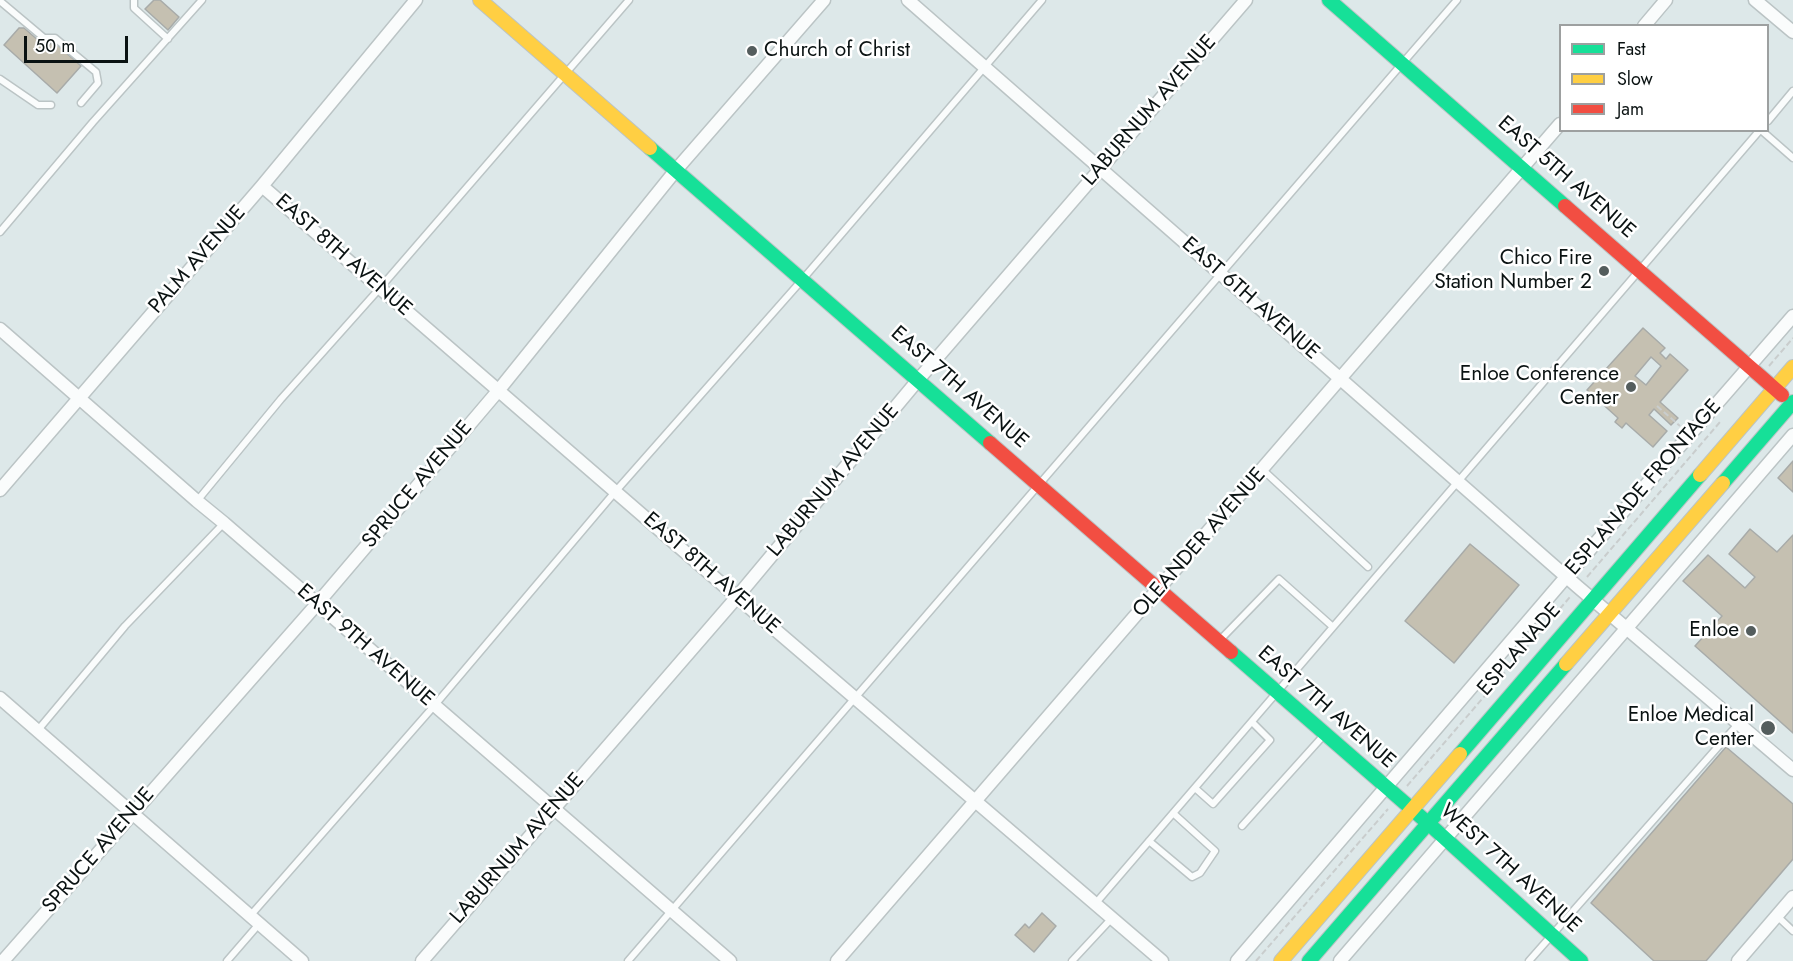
<!DOCTYPE html>
<html>
<head>
<meta charset="utf-8">
<style>
  body { margin:0 }
  #map { position:relative; width:1793px; height:961px; overflow:hidden; background:#dde8e9; font-family:Jost,sans-serif }
  canvas { display:block }
  .legend { position:absolute; left:1559px; top:24px; width:210px; height:108px; box-sizing:border-box; background:#fff; border:2px solid #9da0a0; margin:0; padding:8px 10px; list-style:none; font-size:18px; color:#0a1212 }
  .legend li { display:flex; align-items:center; gap:12px; height:30px }
  .legend b { width:30px; border:2px solid #9da0a0 }
  .scale { position:absolute; left:24px; top:36px; width:104px; height:27px; box-sizing:border-box; border:3px solid #0a1212; border-top:0; padding-left:8px; font-size:18px; line-height:21px; white-space:nowrap; color:#0a1212; -webkit-text-stroke:4px #fff; paint-order:stroke }
</style>
</head>
<body>
<div id="map">
<canvas width="1793" height="961"></canvas>
<ul class="legend">
<li><b style="height:8px;background:#16e098"></b>Fast</li>
<li><b style="height:8px;background:#ffcf43"></b>Slow</li>
<li><b style="height:8px;background:#f24e42"></b>Jam</li>
</ul>
<div class="scale">50 m</div>
</div>
<script>
const g = document.querySelector('canvas').getContext('2d');
g.lineJoin = 'round';
function paint(path, color) { g.fillStyle = color; g.fill(path, 'evenodd'); }
const toPath = rows => new Path2D(rows.map(r => 'M' + r).join(''));
function strokePath(path, color, width, dash) { g.strokeStyle = color; g.lineWidth = width; g.lineCap = dash ? 'butt' : 'round'; g.setLineDash(dash || []); g.stroke(path); }
function drawText(font, color, halo, rows, align = 'center') {
  g.font = font + ' Jost,sans-serif'; g.lineWidth = 5; g.setLineDash([]); g.textBaseline = 'middle'; g.strokeStyle = halo; g.fillStyle = color; for (const [text, x, y, turn = 0] of rows) {
    g.save(); g.translate(x, y); g.rotate((+turn || 0) * Math.PI / 180); g.textAlign = isNaN(turn) ? turn : align; if (halo) g.strokeText(text, 0, 0); g.fillText(text, 0, 0); g.restore();
  }
}
const building = toPath([
  [154,0,160,0,179,17,168,30,145,9,154,0],
  [19,28,24,28,47,48,53,41,81,66,57,93,4,45,19,28],
  [1643,328,1665,348,1660,353,1666,359,1670,354,1688,370,1660,402,1678,418,1671,425,1654,409,1649,415,1667,431,1653,447,1626,423,1622,428,1615,422,1618,418,1587,390,1643,328],
  [1651,357,1661,366,1646,385,1635,376,1651,357],
  [1793,461,1793,492,1778,478,1793,461],
  [1750,529,1777,552,1793,535,1793,733,1695,646,1722,616,1683,581,1708,555,1745,588,1755,577,1729,554,1750,529],
  [1470,544,1519,585,1454,663,1405,621,1470,544],
  [1726,747,1793,804,1793,859,1706,961,1654,961,1591,903,1726,747],
  [1042,913,1056,926,1034,952,1015,935,1025,924,1029,928,1042,913]
]);
const path = toPath([
  [1769,366,1793,338],
  [1657,406,1680,426],
  [1587,577,1720,422],
  [1407,786,1570,597],
  [1256,961,1388,809]
]);
const lane = toPath([
  [134,0,134,8,168,39],
  [0,1,44,38,55,38,96,72,98,83,81,103],
  [0,79,38,105,51,105],
  [1768,121,1793,91],
  [1761,130,1793,158],
  [0,232,93,122,202,0],
  [1263,470,1368,567],
  [197,501,281,399,380,288,629,0],
  [1219,641,1279,579,1333,627],
  [38,730,125,626,224,523],
  [1195,788,1213,804,1270,740,1252,722],
  [1242,826,1324,735],
  [1149,841,1192,877,1200,873,1215,851,1173,813],
  [1095,904,1760,130],
  [250,916,434,706,615,492,802,280,1042,0],
  [1777,916,1793,931],
  [227,961,259,924],
  [628,961,1457,0],
  [1072,961,1112,918],
  [1529,961,1739,723]
]);
const street = toPath([
  [908,0,1578,587,1793,770],
  [1755,0,1793,32],
  [1644,26,1666,0],
  [262,186,737,597,1162,961],
  [0,329,197,501,224,523,730,961],
  [0,490,262,186,416,0],
  [0,698,302,961],
  [3,961,317,604,498,391,676,170,824,0],
  [422,961,737,597,918,380,1246,0],
  [837,961,1560,124],
  [1237,961,1566,577,1793,316],
  [1340,961,1793,435],
  [1738,961,1793,897]
]);
const fast = toPath([
  [1329,0,1565,206],
  [650,148,990,443],
  [1723,483,1793,402],
  [1231,652,1429,824,1581,961],
  [1460,754,1700,475],
  [1309,961,1566,664]
]);
const slow = toPath([
  [480,0,650,148],
  [1700,475,1793,367],
  [1566,664,1723,483],
  [1281,961,1460,754]
]);
const jam = toPath([
  [1565,206,1782,395],
  [990,443,1231,652]
]);
const markers = [
  [752,51,6,"#545d5d"],
  [1604,271,6,"#545d5d"],
  [1631,387,6,"#545d5d"],
  [1751,631,6,"#545d5d"],
  [1768,728,8,"#545d5d"]
];
const poiNames = [
  ["Church of Christ",764,51,"left"],
  ["Chico Fire",1592,259],
  ["Station Number 2",1592,283],
  ["Enloe Conference",1619,375],
  ["Center",1619,399],
  ["Enloe",1739,631],
  ["Enloe Medical",1754,716],
  ["Center",1754,740]
];
const streetNames = [
  ["LABURNUM AVENUE",1150,111,-49],
  ["EAST 5TH AVENUE",1566,178,41],
  ["EAST 8TH AVENUE",343,256,41],
  ["PALM AVENUE",198,260,-49],
  ["EAST 6TH AVENUE",1250,299,41],
  ["EAST 7TH AVENUE",959,388,41],
  ["LABURNUM AVENUE",834,481,-50],
  ["SPRUCE AVENUE",418,485,-50],
  ["ESPLANADE FRONTAGE",1644,488,-49],
  ["OLEANDER AVENUE",1200,543,-49],
  ["EAST 8TH AVENUE",711,574,41],
  ["EAST 9TH AVENUE",365,646,41],
  ["ESPLANADE",1520,650,-49],
  ["EAST 7TH AVENUE",1326,708,41],
  ["LABURNUM AVENUE",518,849,-49],
  ["SPRUCE AVENUE",99,851,-49],
  ["WEST 7TH AVENUE",1510,869,42]
];
paint(building, '#c5c0b1');
strokePath(building, '#a8aba9', 1.5);
strokePath(lane, '#bbc4c5', 9);
strokePath(street, '#bbc4c5', 15);
strokePath(fast, '#bbc4c5', 16);
strokePath(slow, '#bbc4c5', 16);
strokePath(jam, '#bbc4c5', 16);
strokePath(path, '#c9cdcd', 2, [6, 3]);
strokePath(lane, '#fafcfc', 6);
strokePath(street, '#fafcfc', 12);
strokePath(fast, '#16e098', 14);
strokePath(slow, '#ffcf43', 14);
strokePath(jam, '#f24e42', 14);
for (const [x, y, r, color] of markers) { const dot = new Path2D(); dot.arc(x, y, r, 0, 2 * Math.PI); g.fillStyle = color; g.fill(dot); strokePath(dot, '#fff', 2); }
drawText('21px', '#0a1212', '#fff', poiNames, 'right');
drawText('21px', '#0a1212', '#fff', streetNames);
</script>
</body>
</html>
